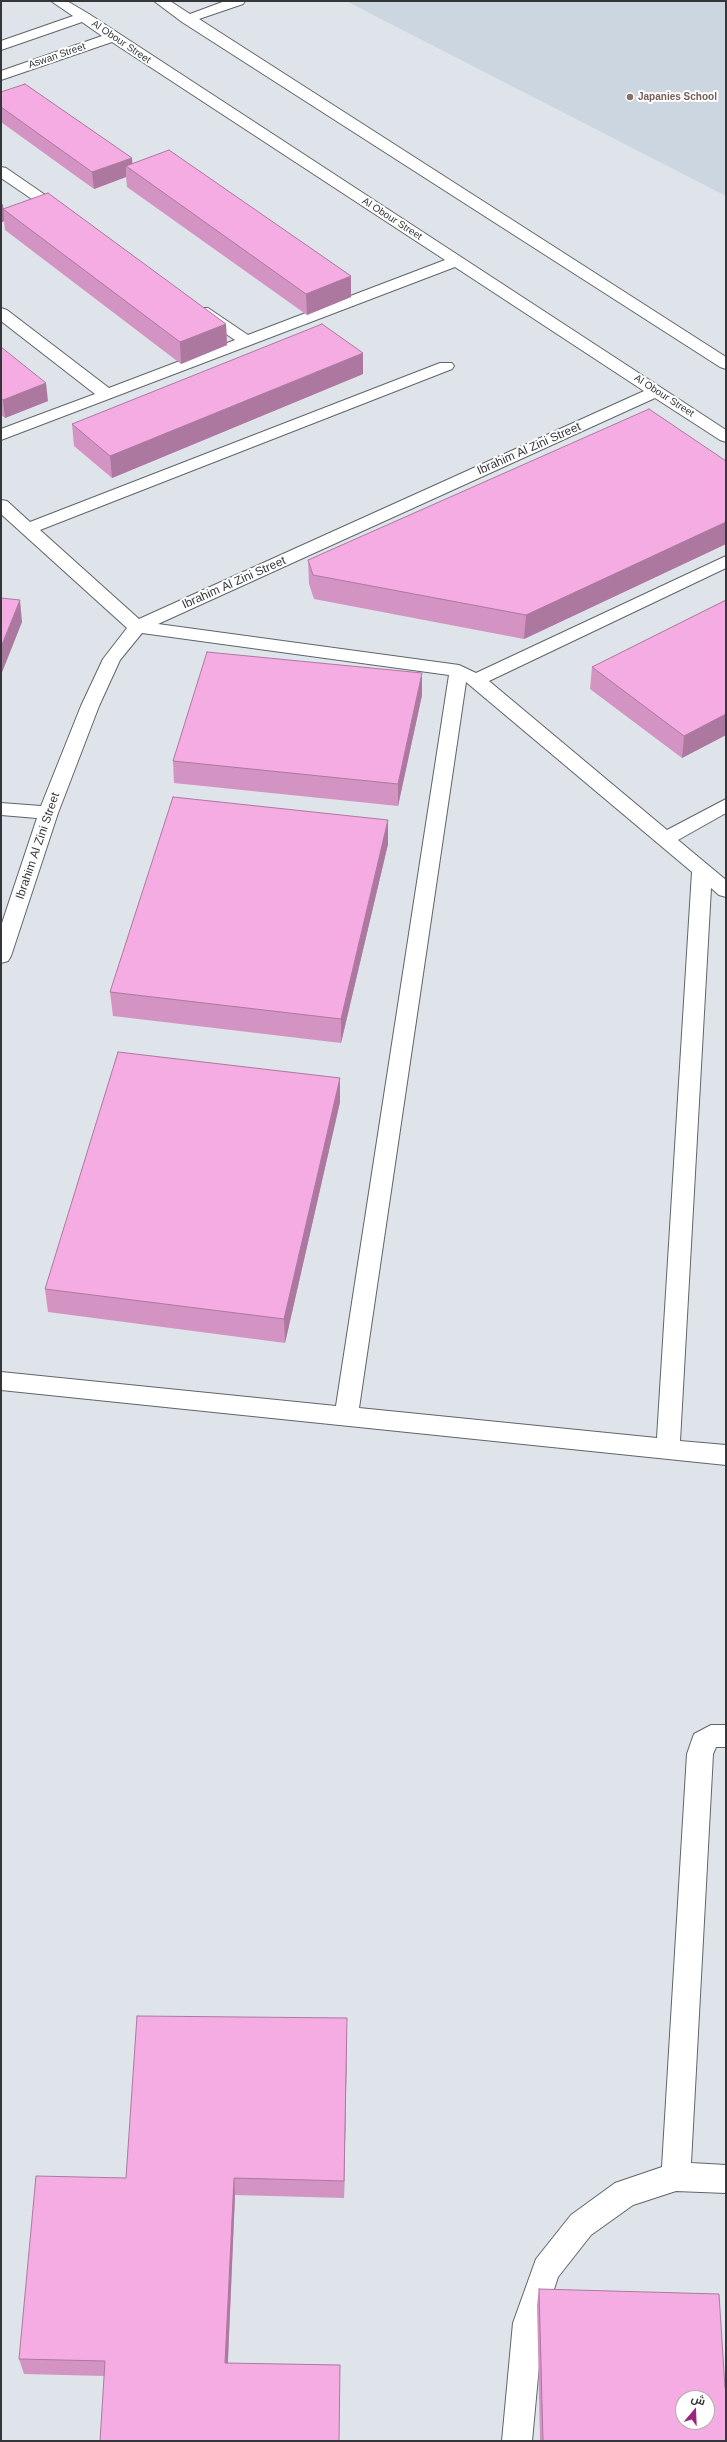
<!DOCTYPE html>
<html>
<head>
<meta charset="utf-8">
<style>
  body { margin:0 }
  #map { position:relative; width:727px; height:2442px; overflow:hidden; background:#dee4ea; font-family:Arial,Cairo,sans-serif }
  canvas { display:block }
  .frame { position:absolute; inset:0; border:2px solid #343739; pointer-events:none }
  .north { position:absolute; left:675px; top:2390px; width:40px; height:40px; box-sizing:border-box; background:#fff; border:1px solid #aeafb0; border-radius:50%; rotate:19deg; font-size:11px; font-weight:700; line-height:16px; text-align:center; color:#343739 }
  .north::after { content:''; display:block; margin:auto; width:14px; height:18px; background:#9a2581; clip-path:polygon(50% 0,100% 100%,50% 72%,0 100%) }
</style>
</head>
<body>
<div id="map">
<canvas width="727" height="2442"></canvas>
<div class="frame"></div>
<div class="north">ش</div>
</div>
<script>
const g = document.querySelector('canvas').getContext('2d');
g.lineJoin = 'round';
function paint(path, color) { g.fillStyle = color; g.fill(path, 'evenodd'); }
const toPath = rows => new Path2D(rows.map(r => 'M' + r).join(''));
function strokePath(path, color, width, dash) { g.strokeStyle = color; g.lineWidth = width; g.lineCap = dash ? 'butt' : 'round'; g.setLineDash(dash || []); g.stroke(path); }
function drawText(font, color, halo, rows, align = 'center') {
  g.font = font + ' Arial,sans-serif'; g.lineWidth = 4; g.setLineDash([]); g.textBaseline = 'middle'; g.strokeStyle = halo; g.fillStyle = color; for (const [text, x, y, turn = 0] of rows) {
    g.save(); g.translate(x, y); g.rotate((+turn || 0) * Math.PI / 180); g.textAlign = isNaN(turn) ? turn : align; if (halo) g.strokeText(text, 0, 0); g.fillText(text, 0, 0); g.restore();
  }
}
const built = toPath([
  [346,1,726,1,726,194,724,195]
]);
const minor = toPath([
  [51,1,67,1,89,14,726,430,726,442,720,440,655,398,158,624,459,665,476,673,726,556,726,568,489,681,667,830,726,799,726,813,678,840,726,880,726,897,719,895,711,888,680,1441,726,1445,726,1465,1,1390,1,1372,336,1406,449,675,142,633,120,660,99,706,58,813,11,956,8,961,1,963,1,926,37,818,1,815,1,803,41,806,81,706,103,659,127,628,1,514,1,500,7,501,30,522,440,363,452,363,454,366,452,369,40,530,139,619,644,391,455,267,1,440,1,429,95,394,1,321,1,308,7,310,109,388,235,340,196,314,194,311,196,308,208,308,248,335,445,260,112,42,1,80,1,71,102,36,82,22,1,50,1,41,73,16,51,1],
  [466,682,692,872,657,1438,359,1408,466,682],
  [154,1,170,1,190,14,225,1,245,1,243,4,199,19,726,357,726,369,720,367,182,22,154,1],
  [1,167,6,168,67,210,69,213,67,216,57,216,1,178,1,167],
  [711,1725,726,1725,726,1747,716,1747,713,1754,691,2163,726,2165,726,2193,676,2191,633,2205,591,2235,558,2277,543,2323,532,2441,502,2441,513,2323,536,2259,571,2215,615,2183,662,2167,687,1754,694,1734,711,1725]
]);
const wall = toPath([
  [1,92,132,163,351,276,351,297,307,315,127,187,126,177,94,189,1,122],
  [1,203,4,209,226,324,227,345,181,364,5,230,4,221,1,223],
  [1,347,48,401,5,418,1,415],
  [363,374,112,478,74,446,72,424],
  [726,461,726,544,524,639,314,599,309,584,308,560],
  [726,600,726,735,682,758,590,689,592,667],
  [422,695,398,806,174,783,173,761],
  [388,820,388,844,341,1043,113,1016,110,992],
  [340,1078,340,1102,285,1343,48,1312,45,1289],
  [347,2036,344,2198,235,2195,228,2363,341,2380,104,2376,24,2374,19,2359,126,2178],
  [539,2289,725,2388,726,2441,540,2441,537,2305]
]);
const shadedWall = toPath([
  [132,158,133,171,126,166,126,177,94,189,92,172],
  [3,204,4,221,1,223,1,205],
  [351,276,351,297,307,315,306,294],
  [226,324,227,345,181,364,180,342],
  [363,353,363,374,112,478,110,456],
  [46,383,48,401,5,418,3,400],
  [726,522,726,544,524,639,526,615],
  [20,600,22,622,1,675,1,647],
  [422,673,422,695,398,806,398,784],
  [726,714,726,735,682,758,684,736],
  [388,820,388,844,341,1043,341,1019],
  [340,1078,340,1102,285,1343,284,1319],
  [347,2018,347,2036,344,2198,344,2181],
  [234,2178,235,2195,227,2378,225,2363]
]);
const building = toPath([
  [25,84,132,158,92,172,1,107,1,92,25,84],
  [169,150,351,276,306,294,126,166,169,150],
  [48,193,226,324,180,342,3,209,48,193],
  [322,324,363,353,110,456,72,424,322,324],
  [1,347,46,383,3,400,1,399,1,347],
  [649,409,726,461,726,522,526,615,313,575,308,560,649,409],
  [1,598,20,600,1,647,1,598],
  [726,600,726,714,684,736,592,667,726,600],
  [207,652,422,673,398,784,173,761,207,652],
  [173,797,388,820,341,1019,110,992,173,797],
  [118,1052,340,1078,284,1319,45,1289,118,1052],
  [137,2016,347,2018,344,2181,234,2178,225,2363,340,2365,339,2441,100,2441,105,2361,19,2359,36,2176,126,2178,137,2016],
  [539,2289,719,2294,725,2388,726,2389,726,2441,543,2441,539,2289],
  [683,2398,707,2398,707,2422,683,2422,683,2398]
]);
const markers = [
  [630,97,4,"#8d6e63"]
];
const farStreetnames = [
  ["Al Obour Street",121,42,34],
  ["Aswan Street",57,56,-19],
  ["Al Obour Street",392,219,33],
  ["Al Obour Street",664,396,33]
];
const farEducationnames = [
  ["Japanies School",638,97]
];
const streetNames = [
  ["Ibrahim Al Zini Street",529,449,-24],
  ["Ibrahim Al Zini Street",234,583,-24],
  ["Ibrahim Al Zini Street",38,846,-71]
];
paint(built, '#cbd6e1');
strokePath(minor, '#606569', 2);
paint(minor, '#fff');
paint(wall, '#d394c3');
paint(shadedWall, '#ac789f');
paint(building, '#f5ace3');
strokePath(building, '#ac789f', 1);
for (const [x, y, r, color] of markers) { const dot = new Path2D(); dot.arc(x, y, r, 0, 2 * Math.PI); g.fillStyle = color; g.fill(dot); strokePath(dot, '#fff', 1.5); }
drawText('10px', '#343739', '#fff', farStreetnames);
drawText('bold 10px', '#785e54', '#fff', farEducationnames, 'left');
drawText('12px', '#343739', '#fff', streetNames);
</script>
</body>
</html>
